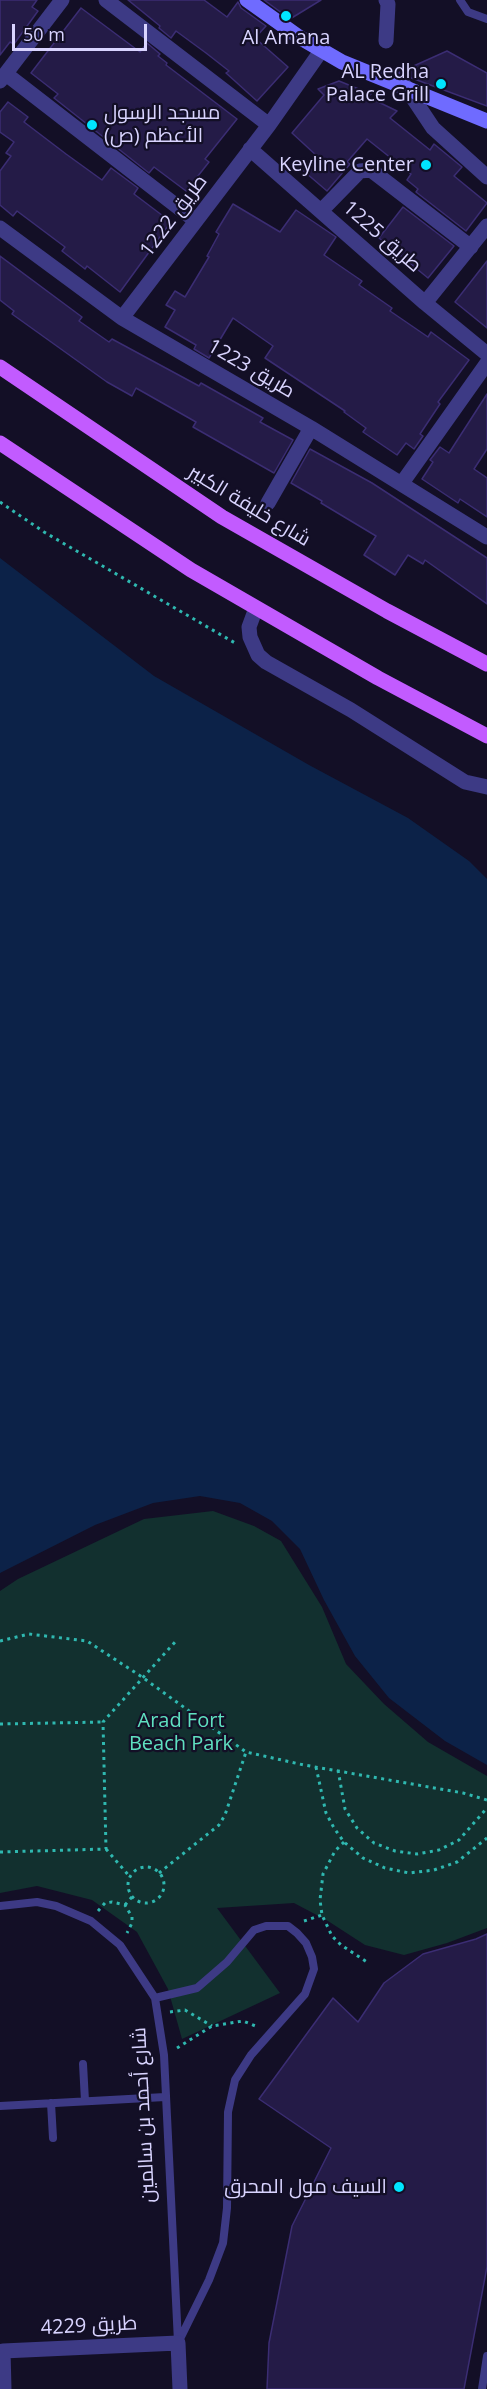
<!DOCTYPE html>
<html>
<head>
<meta charset="utf-8">
<style>
  body { margin:0 }
  #map { position:relative; width:487px; height:2389px; overflow:hidden; background:#130f26; font-family:"Open Sans",sans-serif }
  canvas { display:block }
  .scale { position:absolute; left:12px; top:24px; width:135px; height:27px; box-sizing:border-box; border:3px solid #d9d4ff; border-top:0; padding-left:8px; font-size:18px; line-height:21px; white-space:nowrap; color:#d9d4ff; -webkit-text-stroke:4px #130f26; paint-order:stroke }
</style>
</head>
<body>
<div id="map">
<canvas width="487" height="2389"></canvas>
<div class="scale">50 m</div>
</div>
<script>
const g = document.querySelector('canvas').getContext('2d');
g.lineJoin = 'round';
function paint(path, color) { g.fillStyle = color; g.fill(path, 'evenodd'); }
const toPath = rows => new Path2D(rows.map(r => 'M' + r).join(''));
function strokePath(path, color, width, dash) { g.strokeStyle = color; g.lineWidth = width; g.lineCap = dash ? 'butt' : 'round'; g.setLineDash(dash || []); g.stroke(path); }
function drawText(font, color, halo, rows, align = 'center') {
  g.font = font + ' "Open Sans",Cairo,sans-serif'; g.lineWidth = 4.5; g.setLineDash([]); g.textBaseline = 'middle'; g.strokeStyle = halo; g.fillStyle = color; for (const [text, x, y, turn = 0] of rows) {
    g.save(); g.translate(x, y); g.rotate((+turn || 0) * Math.PI / 180); g.textAlign = isNaN(turn) ? turn : align; if (halo) g.strokeText(text, 0, 0); g.fillText(text, 0, 0); g.restore();
  }
}
const green = toPath([
  [213,1511,254,1526,281,1541,322,1607,346,1664,384,1704,428,1742,487,1776,487,1928,447,1943,404,1955,365,1945,328,1921,294,1903,217,1908,280,1993,182,2039,168,1989,137,1932,92,1900,37,1886,0,1893,0,1591,18,1579,144,1519]
]);
const water = toPath([
  [0,558,154,676,309,765,408,818,469,861,487,879,487,1765,445,1741,389,1698,355,1656,324,1600,300,1549,272,1521,240,1503,200,1496,153,1503,95,1525,0,1573]
]);
const building = toPath([
  [0,0,37,0,32,7,38,11,14,44,10,42,0,55,0,0],
  [128,0,204,0,227,17,238,2,241,8,266,26,255,38,288,67,257,101,226,73,229,71,206,53,176,31,171,38,159,28,160,26,128,0],
  [264,0,321,0,290,19,264,0],
  [81,8,140,52,147,43,160,54,158,56,167,63,166,65,237,119,205,159,209,162,186,191,154,167,149,173,54,98,58,94,31,73,81,8],
  [447,51,487,73,487,106,398,73,447,51],
  [339,81,371,94,368,97,397,111,390,118,430,150,434,144,462,167,454,176,487,203,466,231,416,192,418,189,407,180,411,174,367,139,347,162,350,164,327,191,306,173,304,171,317,156,292,133,324,95,318,89,339,81],
  [8,102,28,117,24,122,66,154,102,180,111,168,138,188,134,194,171,222,120,292,87,266,85,269,62,251,65,247,17,211,13,216,0,205,0,171,11,156,6,153,14,142,0,132,0,112,8,102],
  [233,204,280,232,296,210,336,237,324,255,362,281,359,285,392,308,390,311,428,337,431,332,469,360,438,402,440,404,420,434,423,436,414,449,406,443,397,455,363,432,366,428,344,412,345,411,265,358,273,346,233,318,209,358,194,349,196,345,165,327,175,310,166,305,175,291,185,297,209,257,207,256,219,234,216,232,233,204],
  [403,207,454,246,428,278,379,238,403,207],
  [0,256,82,317,79,321,109,342,112,339,199,386,201,383,263,418,260,422,293,440,274,473,193,427,196,422,136,388,132,396,107,382,12,314,14,311,0,300,0,256],
  [487,261,487,328,455,302,487,261],
  [487,394,487,449,474,469,487,478,487,517,460,499,458,503,422,479,433,462,430,460,440,447,449,453,487,394],
  [310,449,372,483,487,558,487,604,425,560,423,564,408,555,395,575,364,555,376,536,321,503,322,501,291,483,310,449],
  [487,1934,487,2267,464,2389,267,2389,269,2343,292,2226,331,2148,259,2099,333,1998,358,2022,384,1983,423,1954,476,1939,487,1934]
]);
const path = toPath([
  [0,502,44,532,235,643],
  [0,1641,29,1634,87,1641,142,1677,246,1752,304,1765,463,1793,487,1800],
  [0,1724,103,1722],
  [316,1767,326,1813,334,1828,344,1842,363,1858,385,1868,409,1873,434,1870,457,1862,487,1838],
  [338,1770,345,1809,357,1828,374,1843,395,1851,417,1854,439,1850,459,1840,487,1808],
  [344,1842,335,1851,323,1874,320,1900,322,1915,332,1936,341,1945,367,1962],
  [106,1849,130,1877],
  [0,1852,106,1849,103,1722,175,1642],
  '128 1885a18 18 0 1 1 36 0a18 18 0 1 1-36 0Z',
  [159,1873,219,1825,225,1815,246,1752],
  [125,1905,132,1897],
  [98,1911,105,1903,112,1902,125,1905,132,1917,132,1923,127,1933],
  [304,1921,322,1915],
  [170,2012,185,2010,212,2026],
  [177,2048,212,2026,243,2021,258,2027]
]);
const lane = toPath([
  [460,0,468,12,487,19],
  [0,1906,37,1902,56,1906,91,1921,120,1945,155,1998,164,2055,178,2342],
  [155,1998,197,1988,227,1962,254,1930,266,1926,288,1926,297,1933,306,1943,312,1957,314,1969,305,1994,251,2055,235,2080,228,2112,227,2208,223,2243,209,2280,178,2343],
  [83,2064,85,2101],
  [51,2103,53,2138],
  [0,2106,165,2097],
  [482,2389,487,2356]
]);
const street = toPath([
  [106,0,269,125],
  [386,0,388,4,386,41],
  [6,74,196,221],
  [0,81,62,0],
  [405,86,433,128,487,177],
  [250,149,425,303,487,354],
  [321,211,360,171,371,170,471,247],
  [0,228,122,318,311,428,487,537],
  [425,303,487,226],
  [122,318,269,125,321,51],
  [402,483,487,363],
  [268,503,311,428],
  [256,608,249,627,250,637,258,655,266,662,351,710,465,782,487,787],
  [3,2351,178,2343,180,2389],
  [3,2351,4,2389]
]);
const secondary = toPath([
  [247,0,299,37,342,62,487,121]
]);
const primary = toPath([
  [0,367,222,517,387,611,487,664],
  [0,443,191,570,378,678,487,736]
]);
const markers = [
  [286,16,6,"#00e5ff"],
  [441,84,6,"#00e5ff"],
  [92,125,6,"#00e5ff"],
  [426,165,6,"#00e5ff"],
  [399,2187,6,"#00e5ff"]
];
const poiNames = [
  ["Al Amana",286,38,"center"],
  ["AL Redha",429,72],
  ["Palace Grill",429,95],
  ["مسجد الرسول",104,113,"left"],
  ["الأعظم (ص)",104,136,"left"],
  ["Keyline Center",414,165],
  ["السيف مول المحرق",387,2187]
];
const streetNames = [
  ["طريق 1222",174,216,-53],
  ["طريق 1225",382,237,41],
  ["طريق 1223",251,369,30],
  ["شارع خليفة الكبير",249,506,31],
  ["شارع أحمد بن سالمين",144,2115,-93],
  ["طريق 4229",89,2326,-3]
];
const parkNames = [
  ["Arad Fort",181,1721],
  ["Beach Park",181,1744]
];
paint(green, '#12302f');
paint(water, '#0c2248');
paint(building, '#241b47');
strokePath(building, '#3b2d73', 1.5);
strokePath(path, '#2fb8b0', 3, [3, 4.5]);
strokePath(lane, '#3d3a85', 8);
strokePath(street, '#3d3a85', 15);
strokePath(secondary, '#6f6bff', 15);
strokePath(primary, '#c25bff', 15);
for (const [x, y, r, color] of markers) { const dot = new Path2D(); dot.arc(x, y, r, 0, 2 * Math.PI); g.fillStyle = color; g.fill(dot); strokePath(dot, '#130f26', 2); }
drawText('20px', '#d9d4ff', '#130f26', poiNames, 'right');
drawText('20px', '#d9d4ff', '#130f26', streetNames);
drawText('20px', '#5fe0c0', '#130f26', parkNames);
</script>
</body>
</html>
